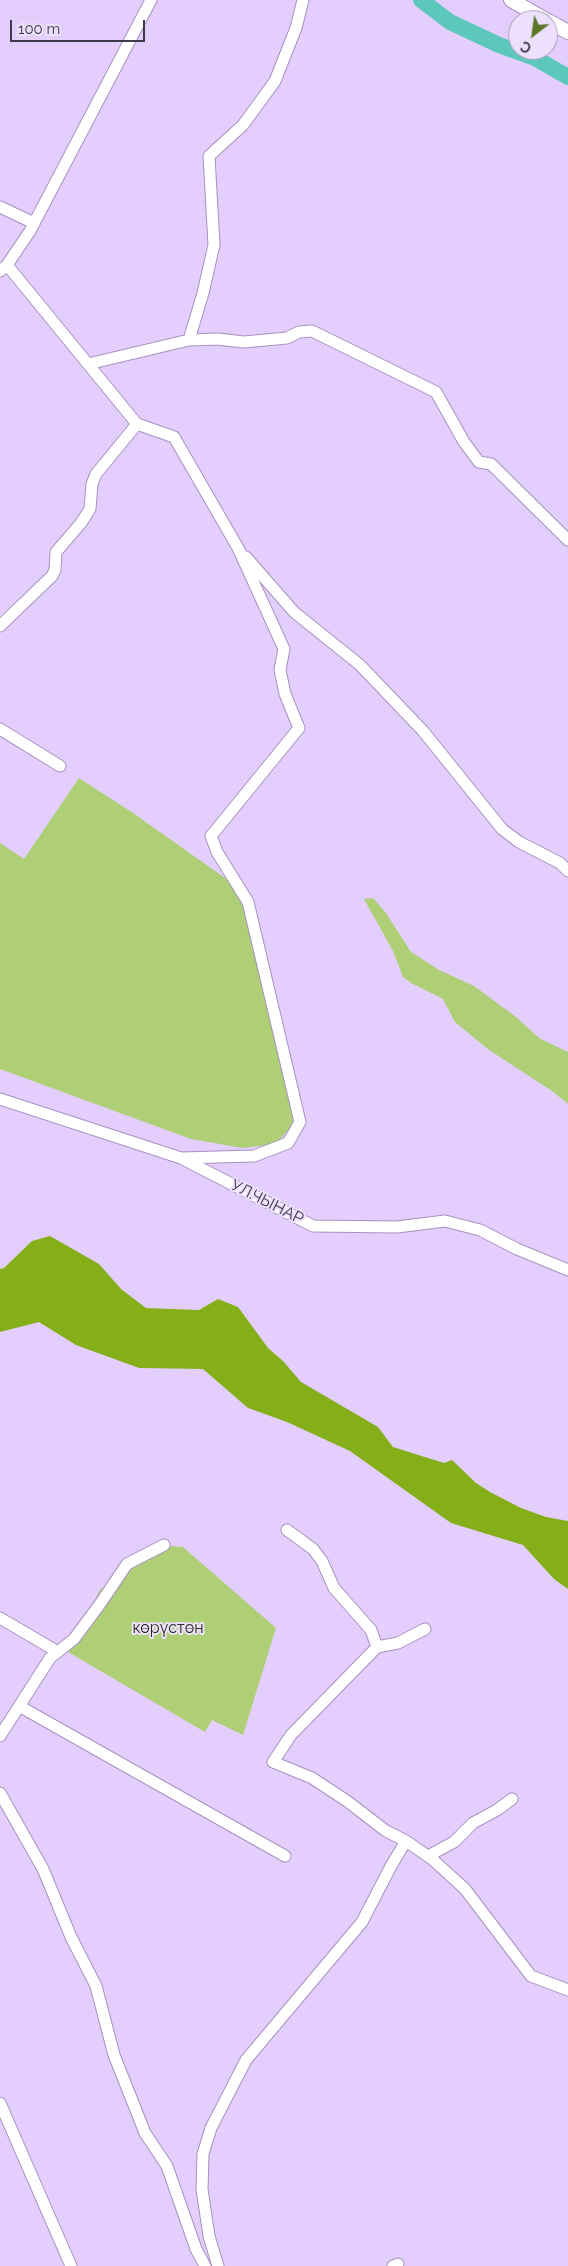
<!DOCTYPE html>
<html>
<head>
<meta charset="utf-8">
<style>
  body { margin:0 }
  #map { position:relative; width:568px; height:2266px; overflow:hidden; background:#e3cefe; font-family:Raleway,sans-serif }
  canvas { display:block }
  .north { position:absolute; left:508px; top:10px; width:50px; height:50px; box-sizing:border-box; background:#ece0fc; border:1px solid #a79db5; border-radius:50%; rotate:210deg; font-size:14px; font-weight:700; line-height:20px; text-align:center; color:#40384b }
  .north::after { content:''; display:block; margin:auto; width:18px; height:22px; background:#5d7629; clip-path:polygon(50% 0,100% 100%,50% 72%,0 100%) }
  .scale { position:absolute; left:10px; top:20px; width:135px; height:22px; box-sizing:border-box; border:2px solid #40384b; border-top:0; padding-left:6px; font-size:15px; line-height:18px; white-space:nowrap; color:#40384b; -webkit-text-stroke:4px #ece0fc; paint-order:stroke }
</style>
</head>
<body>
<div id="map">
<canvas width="568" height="2266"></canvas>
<div class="north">С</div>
<div class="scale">100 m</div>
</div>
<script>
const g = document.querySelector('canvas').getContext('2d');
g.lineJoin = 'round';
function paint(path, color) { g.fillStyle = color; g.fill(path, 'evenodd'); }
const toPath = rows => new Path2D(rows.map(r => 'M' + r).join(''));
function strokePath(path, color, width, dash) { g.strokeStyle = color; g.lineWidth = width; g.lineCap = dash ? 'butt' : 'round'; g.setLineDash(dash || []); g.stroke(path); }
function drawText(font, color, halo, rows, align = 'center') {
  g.font = font + ' Raleway,sans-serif'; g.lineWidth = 4; g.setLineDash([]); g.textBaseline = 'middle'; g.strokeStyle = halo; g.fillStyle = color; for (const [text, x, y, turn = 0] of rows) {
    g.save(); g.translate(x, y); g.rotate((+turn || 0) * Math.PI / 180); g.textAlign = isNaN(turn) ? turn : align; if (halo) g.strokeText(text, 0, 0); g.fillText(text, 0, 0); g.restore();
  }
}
const green = toPath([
  [79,778,133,813,242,890,295,1122,276,1144,243,1148,191,1139,0,1069,0,843,24,859],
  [373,898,386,913,411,952,439,970,474,986,516,1017,539,1038,568,1052,568,1104,552,1091,489,1050,455,1022,443,999,413,984,403,977,393,951,364,899],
  [152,1545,183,1547,276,1628,243,1735,212,1720,205,1732,68,1652,100,1590]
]);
const forest = toPath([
  [50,1236,99,1264,121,1289,146,1308,199,1310,218,1299,238,1307,268,1348,283,1361,301,1382,378,1427,393,1447,444,1463,452,1460,476,1483,490,1492,521,1508,546,1517,568,1521,568,1589,554,1579,523,1545,451,1523,350,1451,287,1422,248,1408,203,1369,139,1368,76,1345,39,1322,0,1332,0,1269,4,1268,32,1241]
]);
const river = toPath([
  [421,0,450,22,499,45,535,58,568,77]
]);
const minor = toPath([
  [0,207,34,223],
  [7,265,137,424,174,437,238,548,284,649,280,670,285,694,299,728,211,836,217,852,248,902,300,1122,288,1143,254,1156,181,1158],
  [0,271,7,265,30,231,151,0],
  [189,340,203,293,214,245,209,156,243,125,275,81,296,28,303,0],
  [88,364,189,340,217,339,244,342,287,338,299,332,312,331,436,392,464,442,479,462,491,464,568,540],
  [246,557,294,612,360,665,423,731,502,829,519,842,560,863,568,871],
  [0,626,52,576,55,570,56,552,81,523,90,509,92,484,96,474,137,424],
  [0,729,60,766],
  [0,1099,181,1158,313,1226,397,1227,445,1221,480,1230,517,1249,568,1270],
  [287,1530,313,1549,322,1561,334,1588,371,1630,377,1647],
  [0,1618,58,1652],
  [19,1706,285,1856],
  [0,1736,50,1658,74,1639,100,1604,127,1564,164,1545],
  [0,1793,43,1869,71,1937,96,1986,114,2055,145,2133,167,2166,196,2249,205,2266],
  [406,1841,386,1831,347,1801,312,1778,273,1762,291,1735,377,1647,398,1643,425,1629],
  [428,1856,454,1842,473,1823,497,1810,512,1799],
  [0,2103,71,2266],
  [218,2266,209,2236,202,2189,203,2154,211,2128,246,2060,362,1922,391,1866,406,1841,432,1859,465,1889,531,1976,568,1990],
  [393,2266,398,2264]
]);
const major = toPath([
  [511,0,546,20],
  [548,21,568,32]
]);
const streetNames = [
  ["УЛ.ЧЫНАР",267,1202,27]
];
const parkNames = [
  ["көрүстөн",168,1628]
];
paint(green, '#aecf76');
paint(forest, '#85af18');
strokePath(river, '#5cc8bc', 16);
strokePath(minor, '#a792bf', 13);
strokePath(major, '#a792bf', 16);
strokePath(minor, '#fff', 11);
strokePath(major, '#fff', 14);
drawText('16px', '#40384b', '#ece0fc', streetNames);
drawText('16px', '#272f19', '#ece0fc', parkNames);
</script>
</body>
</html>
